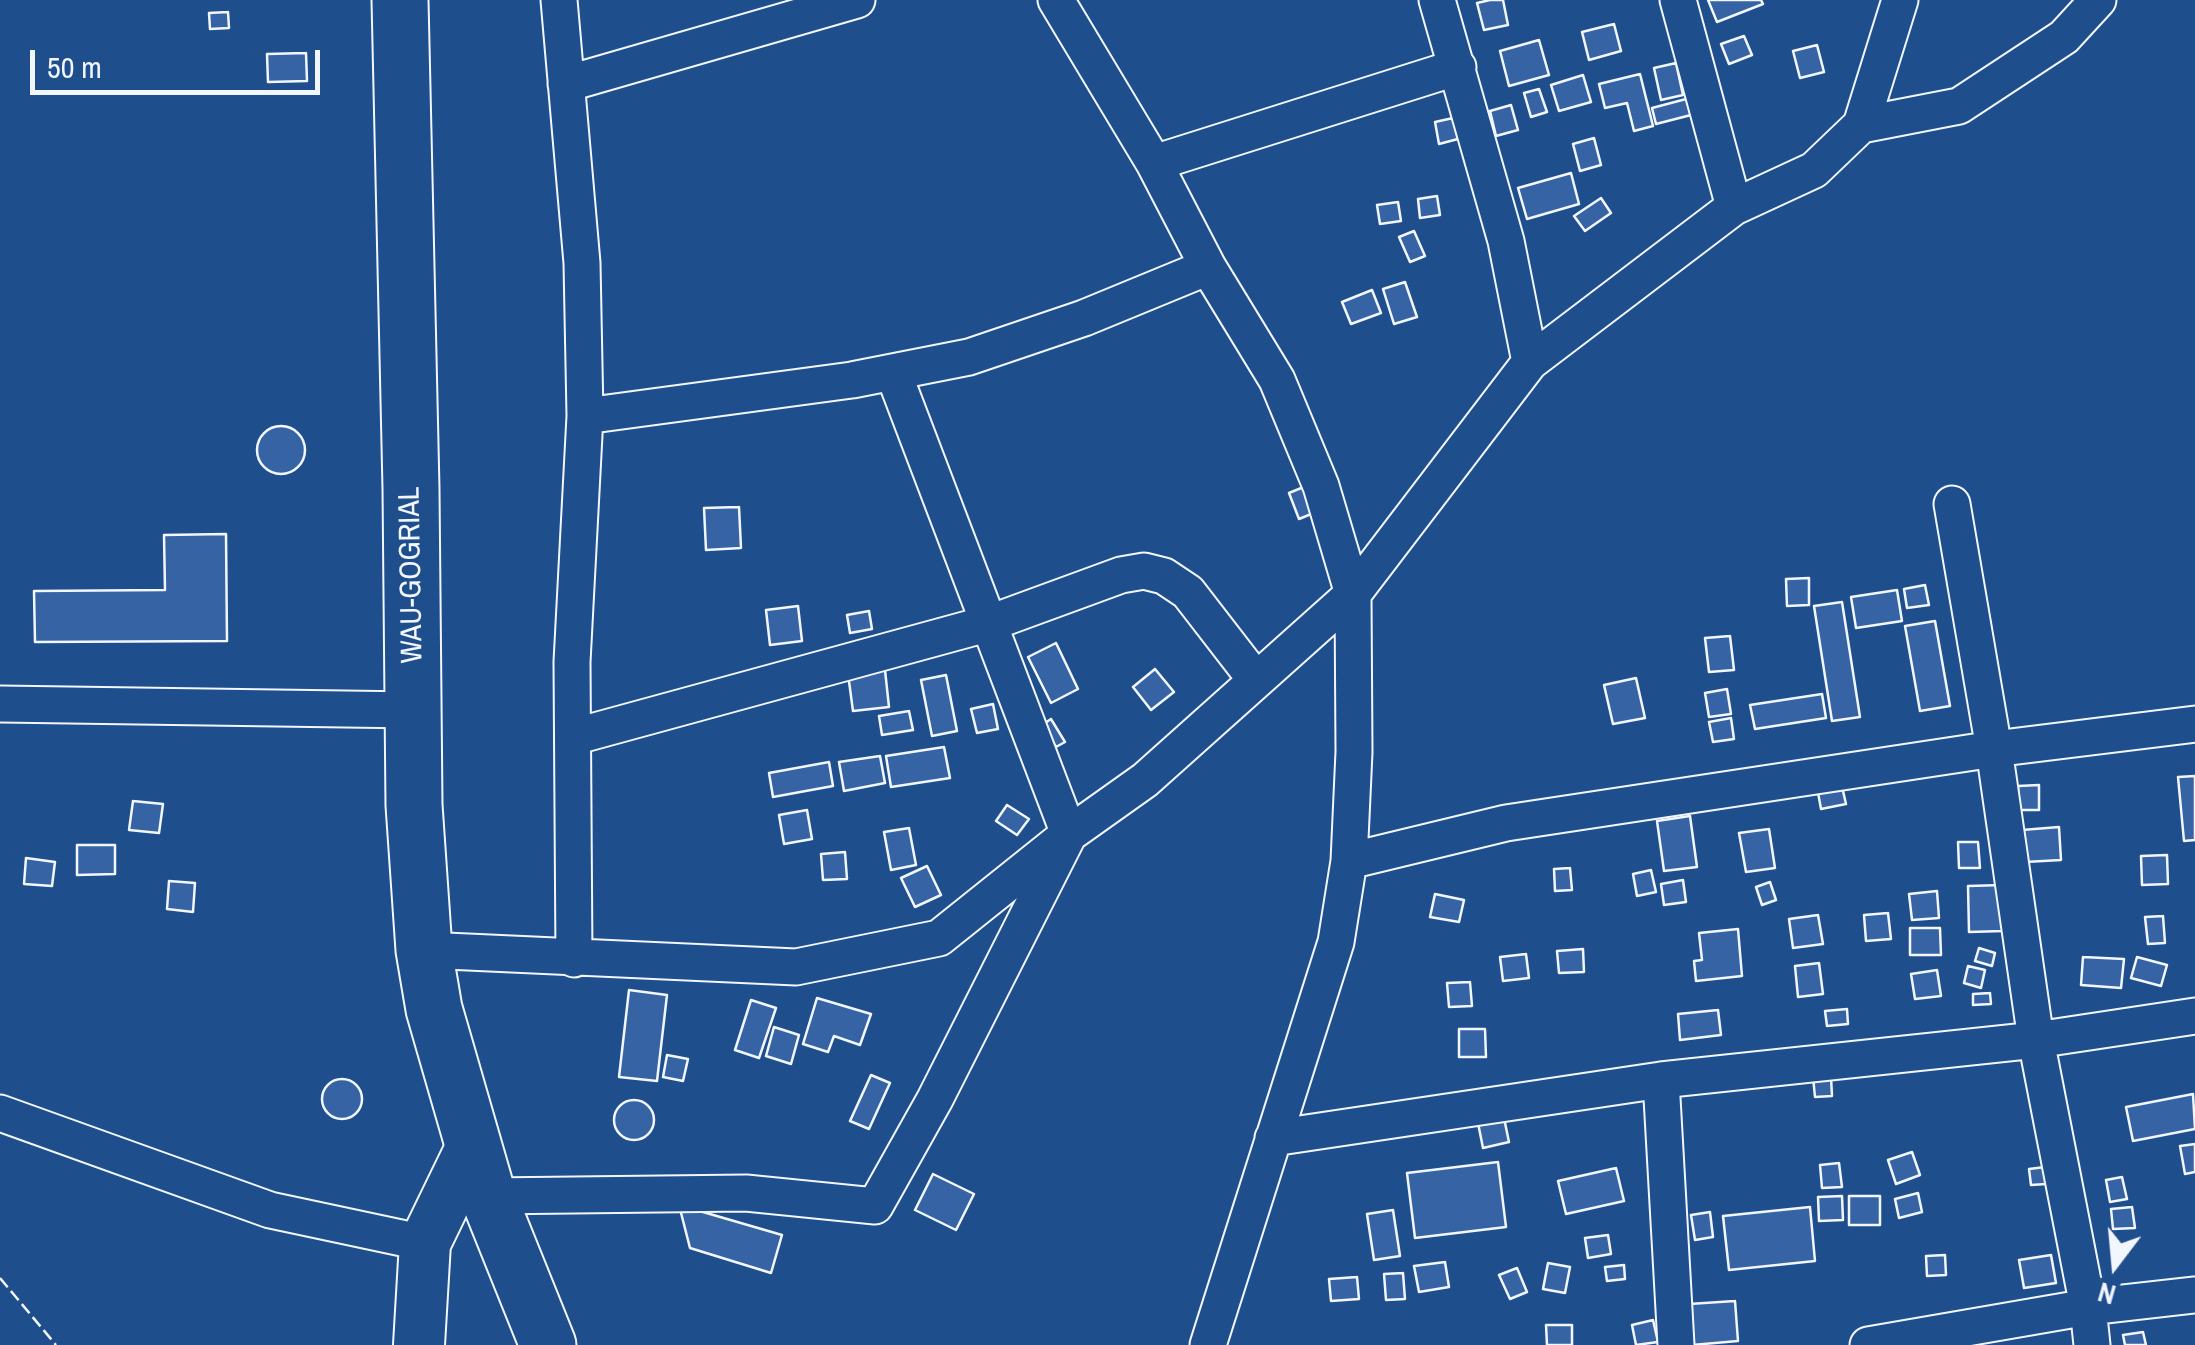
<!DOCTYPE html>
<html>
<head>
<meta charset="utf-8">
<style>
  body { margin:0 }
  #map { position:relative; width:2195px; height:1345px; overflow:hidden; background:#1f4e8c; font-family:"Archivo Narrow",sans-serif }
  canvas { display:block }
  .north { position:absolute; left:2065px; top:1215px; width:100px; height:100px; -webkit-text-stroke:8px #1f4e8c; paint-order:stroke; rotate:196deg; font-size:28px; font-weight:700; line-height:40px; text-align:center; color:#f2f6ff }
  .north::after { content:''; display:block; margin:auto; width:35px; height:45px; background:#f2f6ff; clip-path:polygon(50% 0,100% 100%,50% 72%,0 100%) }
  .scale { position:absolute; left:30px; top:50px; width:290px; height:45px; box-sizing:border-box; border:5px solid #f2f6ff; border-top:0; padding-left:12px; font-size:30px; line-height:35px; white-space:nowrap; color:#f2f6ff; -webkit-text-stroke:8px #1f4e8c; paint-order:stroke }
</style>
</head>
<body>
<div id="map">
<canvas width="2195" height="1345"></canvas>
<div class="north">N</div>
<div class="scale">50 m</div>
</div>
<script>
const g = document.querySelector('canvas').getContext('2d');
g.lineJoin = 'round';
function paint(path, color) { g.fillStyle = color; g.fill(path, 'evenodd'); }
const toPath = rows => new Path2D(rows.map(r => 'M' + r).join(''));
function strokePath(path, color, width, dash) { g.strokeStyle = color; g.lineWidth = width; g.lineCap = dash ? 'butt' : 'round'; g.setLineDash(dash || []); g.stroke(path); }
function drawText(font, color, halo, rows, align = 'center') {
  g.font = font + ' "Archivo Narrow",sans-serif'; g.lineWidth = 8; g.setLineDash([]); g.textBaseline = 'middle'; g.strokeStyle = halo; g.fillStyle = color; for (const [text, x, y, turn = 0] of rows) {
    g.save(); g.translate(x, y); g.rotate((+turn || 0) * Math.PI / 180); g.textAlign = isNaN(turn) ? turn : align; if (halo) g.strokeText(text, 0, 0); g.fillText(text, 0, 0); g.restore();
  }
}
const building = toPath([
  [1490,0,1503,0,1508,25,1484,30,1477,3,1490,0],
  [1708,0,1761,0,1763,4,1717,22,1708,0],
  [228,12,229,28,210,29,209,13,228,12],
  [1614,24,1621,51,1589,60,1582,32,1614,24],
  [1744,36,1752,55,1729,64,1721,44,1744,36],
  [1539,40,1549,75,1509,86,1500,51,1539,40],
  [1817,45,1824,72,1800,78,1793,51,1817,45],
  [306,53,307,81,268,82,267,54,306,53],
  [1676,63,1683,95,1661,100,1654,68,1676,63],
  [1640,74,1653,126,1634,131,1627,103,1605,108,1599,84,1640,74],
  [1583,75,1591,102,1559,111,1551,85,1583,75],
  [1539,89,1547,112,1531,117,1524,93,1539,89],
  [1686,99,1691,115,1656,124,1652,108,1686,99],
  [1511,105,1518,130,1496,136,1490,111,1511,105],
  [1453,118,1458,139,1439,144,1435,122,1453,118],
  [1594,138,1601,165,1580,171,1573,144,1594,138],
  [1571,173,1579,204,1527,219,1518,188,1571,173],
  [1437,196,1440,215,1420,218,1418,199,1437,196],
  [1601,198,1611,213,1585,231,1574,216,1601,198],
  [1398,202,1401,221,1380,224,1377,205,1398,202],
  [1414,231,1425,256,1410,262,1399,237,1414,231],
  [1405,282,1417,317,1394,324,1383,289,1405,282],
  [1372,290,1381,313,1351,324,1342,302,1372,290],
  '257 450a24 24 0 1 1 48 0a24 24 0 1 1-48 0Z',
  [1311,484,1321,510,1299,519,1289,493,1311,484],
  [739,507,741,548,706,550,704,508,739,507],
  [226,534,227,641,35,642,34,591,165,590,164,535,226,534],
  [1809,578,1809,605,1787,606,1786,579,1809,578],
  [1925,585,1929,605,1907,608,1904,589,1925,585],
  [1897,590,1902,621,1856,628,1851,597,1897,590],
  [1842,602,1860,717,1832,721,1814,606,1842,602],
  [798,606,802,641,770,645,766,610,798,606],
  [869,611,872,629,850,633,847,615,869,611],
  [1935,621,1950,706,1920,711,1905,626,1935,621],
  [1730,636,1734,670,1709,672,1705,638,1730,636],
  [1056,643,1078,689,1051,703,1028,657,1056,643],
  [1155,669,1174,692,1151,710,1133,687,1155,669],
  [885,670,889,707,853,711,848,674,885,670],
  [946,675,957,731,932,736,921,680,946,675],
  [1636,678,1645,718,1613,724,1604,685,1636,678],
  [1727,689,1731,714,1709,717,1705,693,1727,689],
  [1822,694,1826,718,1755,729,1750,705,1822,694],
  [993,704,998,729,977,733,971,709,993,704],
  [909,711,913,730,882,735,879,716,909,711],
  [1731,718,1734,739,1713,742,1709,722,1731,718],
  [1051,719,1065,742,1056,747,1042,725,1051,719],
  [944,747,950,778,891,787,886,756,944,747],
  [880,756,885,783,844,791,839,762,880,756],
  [829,762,833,786,773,797,769,773,829,762],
  [2195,776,2195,840,2184,841,2178,777,2195,776],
  [1841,782,1846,804,1821,809,1817,787,1841,782],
  [2039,785,2039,810,2019,810,2018,786,2039,785],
  [133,801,163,804,159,833,129,830,133,801],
  [1007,805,1029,819,1017,835,996,821,1007,805],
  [807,810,812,839,784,844,779,815,807,810],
  [1690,816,1697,867,1664,871,1657,821,1690,816],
  [2059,827,2061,860,2025,862,2022,830,2059,827],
  [909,828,916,865,891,870,884,832,909,828],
  [1769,829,1775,868,1746,872,1739,833,1769,829],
  [1958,842,1978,842,1980,868,1959,868,1958,842],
  [77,845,115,845,115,874,77,875,77,845],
  [845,852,847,879,823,880,821,854,845,852],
  [2167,855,2168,884,2142,885,2141,856,2167,855],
  [26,858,55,862,52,886,24,884,26,858],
  [927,866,941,895,915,907,901,878,927,866],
  [1570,868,1572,890,1555,891,1554,869,1570,868],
  [1651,870,1656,892,1637,896,1633,874,1651,870],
  [1683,880,1686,902,1664,905,1661,884,1683,880],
  [169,881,195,883,193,912,167,909,169,881],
  [1770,882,1776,900,1762,905,1756,887,1770,882],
  [2003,885,2003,931,1969,932,1968,886,2003,885],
  [1937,891,1939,918,1912,920,1909,894,1937,891],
  [1435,894,1464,900,1459,922,1430,917,1435,894],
  [1888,913,1891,939,1866,941,1864,915,1888,913],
  [1818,915,1823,944,1793,948,1789,919,1818,915],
  [2163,916,2165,943,2148,944,2145,917,2163,916],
  [1910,928,1940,928,1941,955,1910,955,1910,928],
  [1738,929,1742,976,1696,981,1694,961,1702,960,1699,933,1738,929],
  [1979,948,1995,953,1992,966,1975,961,1979,948],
  [1583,949,1584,972,1559,973,1557,951,1583,949],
  [1526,954,1529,978,1503,981,1500,957,1526,954],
  [2083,957,2124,959,2121,988,2081,985,2083,957],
  [2137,957,2167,965,2161,986,2131,978,2137,957],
  [1819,963,1823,994,1798,997,1795,966,1819,963],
  [1968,966,1985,970,1981,988,1964,983,1968,966],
  [1937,970,1941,996,1915,999,1911,974,1937,970],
  [1470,982,1472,1006,1449,1007,1447,983,1470,982],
  [629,990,667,995,657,1081,619,1077,629,990],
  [1990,993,1991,1004,1973,1005,1973,994,1990,993],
  [817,998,871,1014,860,1045,834,1036,828,1052,803,1044,817,998],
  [751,1000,776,1008,759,1058,735,1050,751,1000],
  [1847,1009,1848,1024,1827,1026,1825,1011,1847,1009],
  [1718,1010,1721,1035,1680,1040,1678,1014,1718,1010],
  [774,1027,799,1035,791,1064,766,1056,774,1027],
  [1459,1029,1485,1029,1486,1057,1459,1057,1459,1029],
  [667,1055,688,1059,683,1081,663,1077,667,1055],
  [871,1075,890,1083,869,1129,850,1121,871,1075],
  [1813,1077,1831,1077,1832,1096,1815,1097,1813,1077],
  '322 1099a20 20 0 1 1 40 0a20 20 0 1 1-40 0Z',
  [2193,1094,2195,1129,2133,1141,2126,1107,2193,1094],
  '614 1120a20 20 0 1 1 40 0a20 20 0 1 1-40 0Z',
  [1504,1118,1509,1142,1483,1148,1478,1123,1504,1118],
  [2195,1144,2195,1172,2185,1174,2180,1146,2195,1144],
  [1912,1152,1920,1175,1896,1184,1888,1160,1912,1152],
  [1498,1162,1506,1227,1415,1238,1407,1173,1498,1162],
  [1839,1163,1842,1187,1822,1188,1820,1165,1839,1163],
  [2045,1167,2046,1184,2031,1185,2029,1169,2045,1167],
  [1616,1168,1624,1201,1566,1214,1558,1181,1616,1168],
  [933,1174,974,1194,956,1230,915,1210,933,1174],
  [2122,1177,2127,1199,2110,1202,2106,1180,2122,1177],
  [1918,1193,1922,1212,1899,1218,1895,1199,1918,1193],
  [1842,1196,1843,1220,1819,1221,1818,1197,1842,1196],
  [1849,1196,1880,1196,1880,1225,1849,1225,1849,1196],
  [679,1205,782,1235,771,1273,690,1248,679,1205],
  [1810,1207,1815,1261,1729,1270,1723,1216,1810,1207],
  [2132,1207,2135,1228,2113,1229,2111,1209,2132,1207],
  [1393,1210,1400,1256,1374,1260,1367,1214,1393,1210],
  [1710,1212,1713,1237,1695,1240,1691,1215,1710,1212],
  [1608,1235,1611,1254,1588,1258,1585,1238,1608,1235],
  [1945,1255,1946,1275,1927,1276,1926,1256,1945,1255],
  [2051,1255,2056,1283,2024,1288,2019,1260,2051,1255],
  [1445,1262,1449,1287,1419,1292,1414,1266,1445,1262],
  [1548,1263,1570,1267,1565,1293,1543,1289,1548,1263],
  [1624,1265,1625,1279,1607,1281,1605,1267,1624,1265],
  [1517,1268,1527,1292,1510,1299,1499,1275,1517,1268],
  [1403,1273,1405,1299,1386,1300,1384,1274,1403,1273],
  [1357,1277,1359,1299,1331,1301,1329,1279,1357,1277],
  [1735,1301,1738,1341,1692,1345,1689,1304,1735,1301],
  [1653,1320,1658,1342,1636,1345,1632,1325,1653,1320],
  [1546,1325,1572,1325,1572,1345,1547,1345,1546,1325],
  [2143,1332,2146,1345,2125,1345,2123,1335,2143,1332]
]);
const street = toPath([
  [559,0,582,263,585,416,572,662,574,959],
  [1056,0,1154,163,1208,267,1277,380,1321,486,1353,594,1354,752,1349,861,1336,942,1208,1345],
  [1437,0,1506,241,1530,362],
  [1678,0,1734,207],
  [566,84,857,0],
  [1861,125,1900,0],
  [1154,163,1458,67],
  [585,416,852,380,969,357,1084,318,1208,267],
  [1952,504,1994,749,2036,1040,2088,1307,2092,1345],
  [0,704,414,710],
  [573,737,990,623,1121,575,1144,571,1164,576,1188,592,1256,680],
  [1349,861,1506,823,1994,749,2195,724],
  [424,950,796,967,939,938,1069,834,893,372],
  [1661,1080,1676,1345],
  [0,1113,270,1210,425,1243],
  [1273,1138,1661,1080,2036,1040,2195,1016],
  [488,1196,746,1193,875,1206,935,1099,1069,834,1145,780,1353,594,1530,362,1734,207,1814,170,1861,125,1959,106,2064,37,2098,0],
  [1868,1345,2088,1307,2195,1295]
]);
const secondary = toPath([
  [419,1345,425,1243,473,1144]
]);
const primary = toPath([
  [400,0,411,489,414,805,424,950,434,1009,488,1196,548,1345]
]);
const fence = toPath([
  [0,1278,56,1345]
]);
const streetNames = [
  ["WAU-GOGRIAL",412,575,-91]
];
paint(building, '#3563a3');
strokePath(building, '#f2f6ff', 2.5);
strokePath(street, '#f2f6ff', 39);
strokePath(secondary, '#f2f6ff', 54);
strokePath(primary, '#f2f6ff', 59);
strokePath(street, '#1f4e8c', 35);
strokePath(secondary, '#1f4e8c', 50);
strokePath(primary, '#1f4e8c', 55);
strokePath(fence, '#f2f6ff', 2.5, [12, 5]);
drawText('30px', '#f2f6ff', '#1f4e8c', streetNames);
</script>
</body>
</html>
